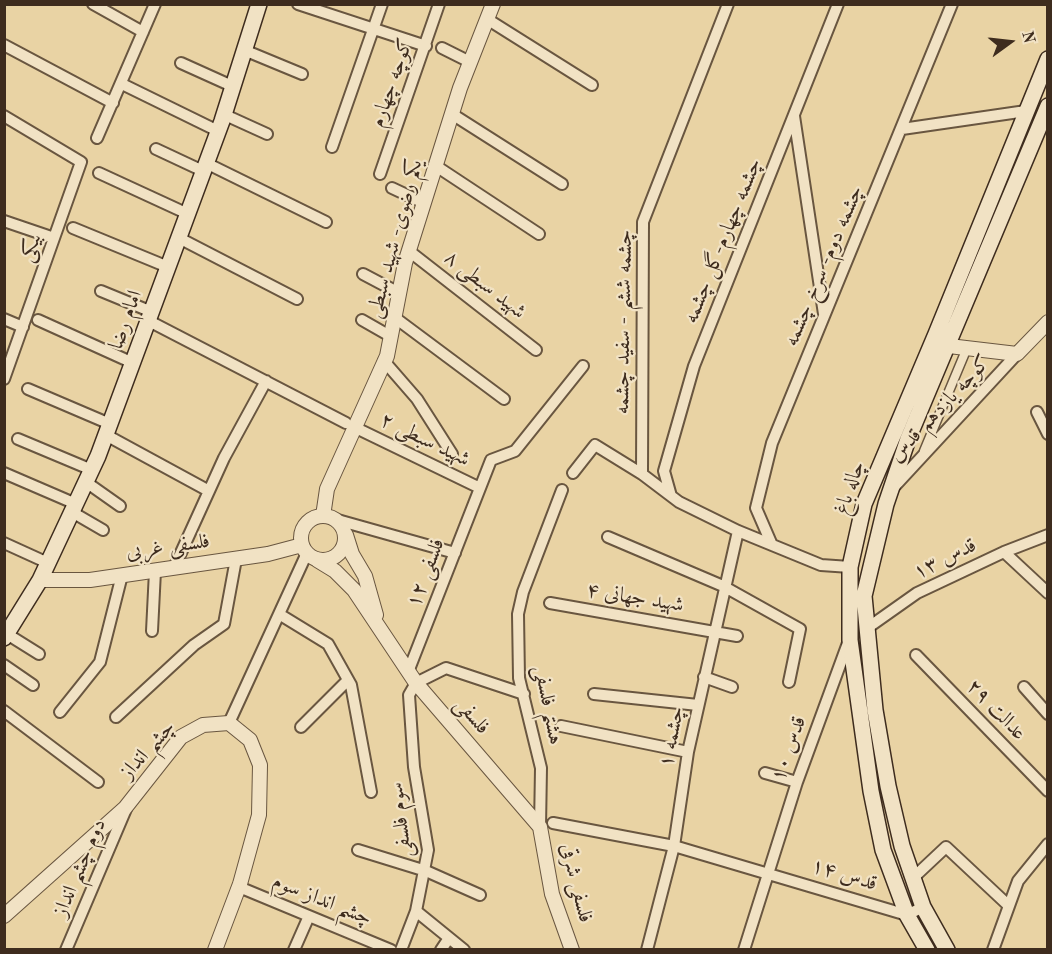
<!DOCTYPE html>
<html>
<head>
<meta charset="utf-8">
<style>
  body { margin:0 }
  #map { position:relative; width:1052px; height:954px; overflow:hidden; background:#e9d3a4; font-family:"Old Standard TT",serif }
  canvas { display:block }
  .frame { position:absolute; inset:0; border:6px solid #3e2c1e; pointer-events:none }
  .north { position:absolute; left:980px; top:12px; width:60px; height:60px; -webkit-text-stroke:4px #f1e2c4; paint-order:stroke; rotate:75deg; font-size:16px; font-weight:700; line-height:24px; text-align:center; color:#3e2c1e }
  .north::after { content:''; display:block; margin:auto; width:21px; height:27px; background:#3e2c1e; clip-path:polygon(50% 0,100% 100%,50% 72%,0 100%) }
</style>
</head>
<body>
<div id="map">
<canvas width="1052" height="954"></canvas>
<div class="frame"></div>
<div class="north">N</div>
</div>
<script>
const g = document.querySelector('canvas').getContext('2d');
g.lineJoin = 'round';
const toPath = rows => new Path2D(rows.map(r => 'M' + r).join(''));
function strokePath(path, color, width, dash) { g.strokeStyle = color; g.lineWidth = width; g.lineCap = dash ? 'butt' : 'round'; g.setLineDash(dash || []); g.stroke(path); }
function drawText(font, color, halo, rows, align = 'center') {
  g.font = font + ' "Old Standard TT",Amiri,serif'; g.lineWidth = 4.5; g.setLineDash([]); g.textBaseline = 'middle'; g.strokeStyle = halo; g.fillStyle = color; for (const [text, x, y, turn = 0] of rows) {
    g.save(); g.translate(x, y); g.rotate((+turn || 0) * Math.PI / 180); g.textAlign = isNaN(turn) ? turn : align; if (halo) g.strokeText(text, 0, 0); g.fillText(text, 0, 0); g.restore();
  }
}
const pedestrian = toPath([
  [924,451,967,348]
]);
const minor = toPath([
  [93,4,143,32],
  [298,4,426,46],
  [728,4,643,222,642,474,679,502,738,531,821,565,850,567],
  [487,19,592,85],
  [4,45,113,103],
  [442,48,470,62],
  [244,50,302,74],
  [181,63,232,86],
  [122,84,218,131],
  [223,114,267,134],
  [452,114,562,184],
  [4,116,81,162,4,379],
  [794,116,824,314],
  [902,129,1026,111],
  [97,138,155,4],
  [332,147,382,4],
  [156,149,203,171],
  [206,163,326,222],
  [436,166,539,234],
  [99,173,188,214],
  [380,174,439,4],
  [392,188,424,203],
  [4,221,54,238],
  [73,228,168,267],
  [179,238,297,299],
  [409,251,536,350],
  [363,274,399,293],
  [101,291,152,312],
  [394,317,504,399],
  [4,319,23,327],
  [38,320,133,363],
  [362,320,390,336],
  [149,321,346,423],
  [384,361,417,399,452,454],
  [28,389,110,424],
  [1037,412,1048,434],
  [354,427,480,488],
  [106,435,209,491],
  [18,439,92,470],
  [4,473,76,504],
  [573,473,595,445,642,474],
  [86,482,120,506],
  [893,488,1017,354],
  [671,496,664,471,694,366,838,4],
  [72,512,103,530],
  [334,519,455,553],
  [608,537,723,586,800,629,789,682],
  [4,543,48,563],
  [772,545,756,508,772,443,952,4],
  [1004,552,1048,593],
  [174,568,224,458,266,381],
  [550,603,737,636],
  [279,614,328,644,351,685,371,792],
  [866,629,917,593,1004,552,1048,535],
  [152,631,155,571],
  [7,634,39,654],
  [916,655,1048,791],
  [4,665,33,685],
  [408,672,491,460,515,451,583,366],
  [704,677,732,687],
  [1024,687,1048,714],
  [594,694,698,705],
  [4,711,98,782],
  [60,712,100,662,122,575],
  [116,717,194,645,224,624,236,559],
  [229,723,307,553],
  [561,726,688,752],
  [301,727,348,680],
  [765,773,797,782],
  [553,823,674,846,907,915,923,907],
  [540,827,541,768,519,678,518,614,523,592,562,490],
  [358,850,426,871,480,895],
  [913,878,946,847,1009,906],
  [239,887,391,950],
  [416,911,464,950],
  [66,950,126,809],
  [294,950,309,916],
  [401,950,416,911,428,850,414,767,409,695,416,683,446,668,524,694],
  [441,950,449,938],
  [647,950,674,846,688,752,738,531],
  [744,950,797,782,848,643],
  [993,950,1018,881,1048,844]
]);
const tertiary = toPath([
  [949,346,1017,354,1048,322],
  [323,516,327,489,387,356,405,263,460,88,493,4],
  '301 538a22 22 0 1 1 44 0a22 22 0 1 1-44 0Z',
  [346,535,352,554,365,576,376,615],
  [317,560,335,571,354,590,416,683,540,827,552,894,572,950],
  [40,580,90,580,268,554,302,545],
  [4,916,125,808,181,737,203,725,229,723,250,740,260,765,259,815,240,884,215,950]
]);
const secondary = toPath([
  [4,638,40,580,98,456,222,121,259,4],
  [927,950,907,915,883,850,871,791,850,640,850,567,864,504,936,334,1048,59],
  [947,950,923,907,902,846,888,786,875,710,864,596,886,504,908,439,1048,106]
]);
const streetNames = [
  ["کوچه چهارم",392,83,-71],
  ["یکم رضوی- شهید سبطی",395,239,-75],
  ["چشمه چهارم-گل چشمه",723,241,-68],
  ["بیکی",31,248,-72],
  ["چشمه دوم- سرخ چشمه",824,266,-67],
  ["۸ شهید سبطی",485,285,38],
  ["امام رضا",126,320,-70],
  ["چشمه ششم - سفید چشمه",624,322,-89],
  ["کوچه یازدهم قدس",940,409,-47],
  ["۲ شهید سبطی",425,440,26],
  ["چاله باغ",850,488,-71],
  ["فلسفی غربی",168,547,-8],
  ["قدس ۱۳",945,559,-26],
  ["۱۲ فلسفی",426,573,-69],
  ["۴ شهید جهانی",635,598,9],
  ["هشتم فلسفی",548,705,79],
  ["عدالت ۲۹",996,710,46],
  ["فلسفی",472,716,49],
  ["چشمه ۱",672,737,-79],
  ["قدس ۱۰",789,749,-70],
  ["چشم انداز",148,750,-48],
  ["سوم فلسفی",401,820,-97],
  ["دوم چشم انداز",80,868,-67],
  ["قدس ۱۴",844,875,17],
  ["فلسفی شرقی",576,883,76],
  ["چشم انداز سوم",322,900,22]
];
strokePath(pedestrian, '#695640', 11);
strokePath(minor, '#695640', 14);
strokePath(tertiary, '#695640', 16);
strokePath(secondary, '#3e2c1e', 18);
strokePath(pedestrian, '#f1e2c4', 8);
strokePath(minor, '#f1e2c4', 10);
strokePath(tertiary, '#f1e2c4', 14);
strokePath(secondary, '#f1e2c4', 15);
drawText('21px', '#3e2c1e', '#f1e2c4', streetNames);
</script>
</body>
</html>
